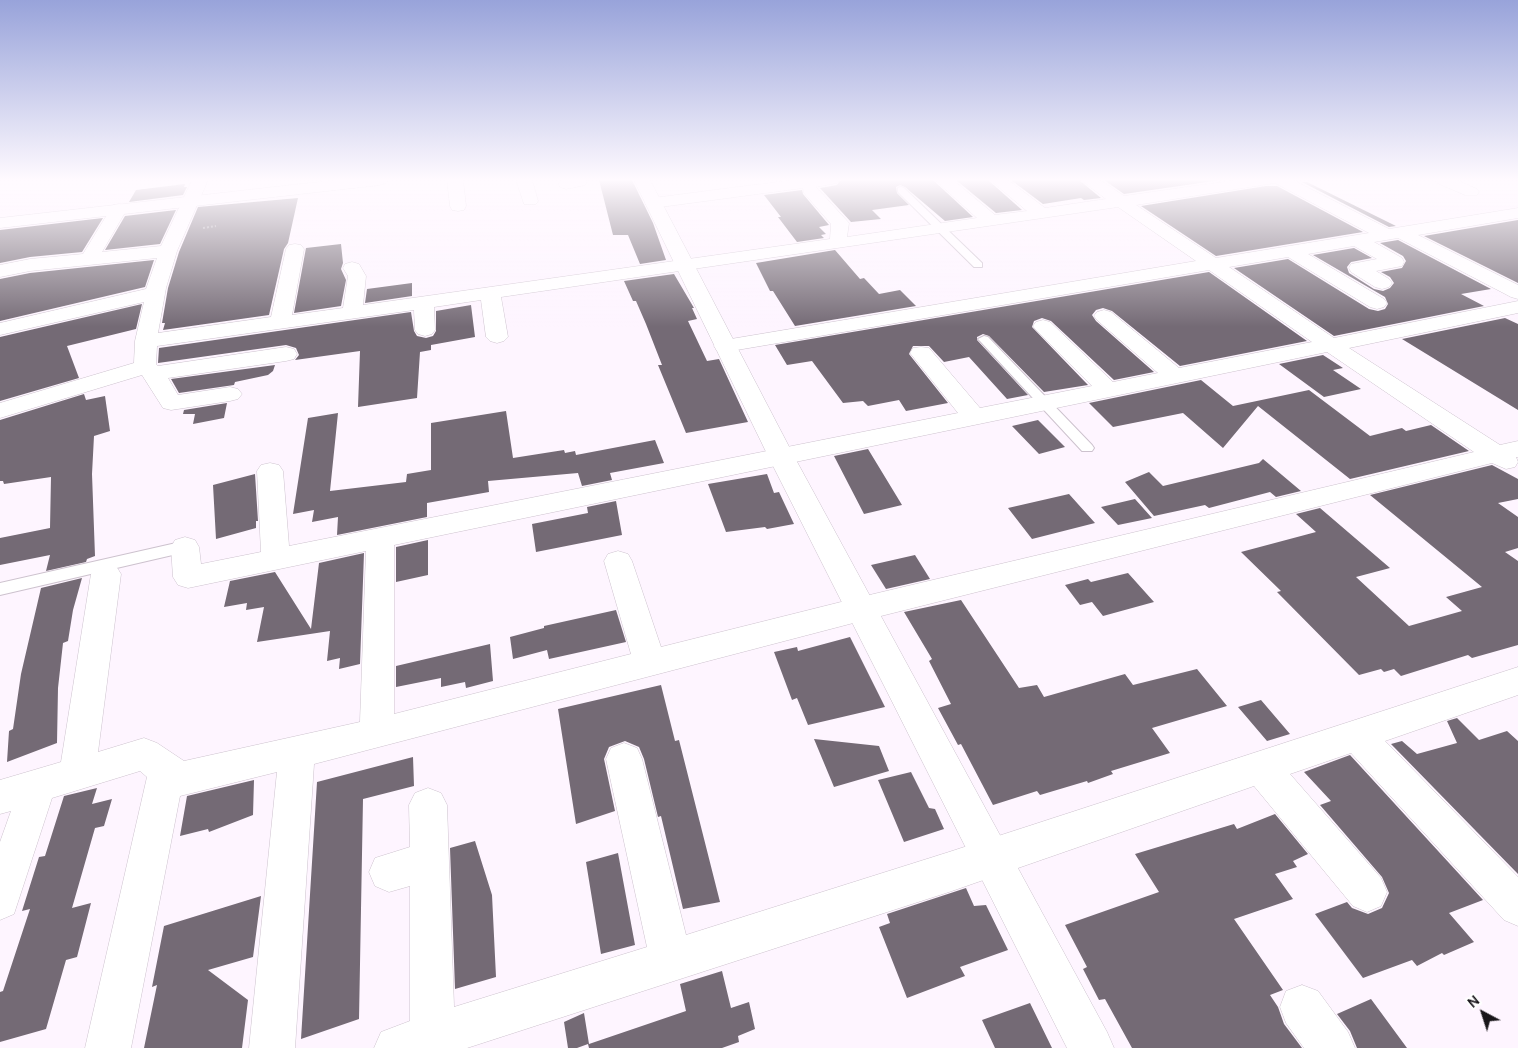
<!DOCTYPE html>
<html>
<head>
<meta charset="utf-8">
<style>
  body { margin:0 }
  #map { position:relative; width:1518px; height:1048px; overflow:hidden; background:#fef5ff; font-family:Manrope,sans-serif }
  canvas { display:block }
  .north { position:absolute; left:1458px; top:988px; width:50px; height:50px; -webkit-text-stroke:4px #fff; paint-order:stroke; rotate:320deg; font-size:14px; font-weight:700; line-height:20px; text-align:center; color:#19161a }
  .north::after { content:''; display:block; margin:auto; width:18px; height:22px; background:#19161a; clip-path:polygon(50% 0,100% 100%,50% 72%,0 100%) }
</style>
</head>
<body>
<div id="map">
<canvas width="1518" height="1048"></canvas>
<div class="north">N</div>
</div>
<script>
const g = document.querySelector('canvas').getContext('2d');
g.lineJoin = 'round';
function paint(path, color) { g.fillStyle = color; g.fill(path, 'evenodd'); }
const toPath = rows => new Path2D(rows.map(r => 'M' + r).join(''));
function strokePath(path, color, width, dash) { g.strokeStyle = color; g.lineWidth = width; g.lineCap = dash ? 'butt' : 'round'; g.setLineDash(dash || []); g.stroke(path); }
const building = toPath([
  [599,180,632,180,653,223,666,260,640,264,628,235,613,235],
  [841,180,933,180,973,217,945,221,905,187,900,185,896,187,897,193,909,205,872,210,881,219,851,222,820,188,837,185],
  [956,180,988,180,1022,210,996,213],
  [1011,180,1079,180,1101,198,1084,200,1081,198,1043,204],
  [1104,180,1221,180,1124,194],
  [1302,182,1307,182,1396,226,1389,227],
  [185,184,184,187,187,187,183,195,129,202,136,190],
  [1266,186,1277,186,1363,232,1216,256,1141,206],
  [802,190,803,194,829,225,819,227,826,234,821,235,824,238,797,242,778,217,781,217,764,195],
  [298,198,288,243,284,249,269,315,163,330,165,323,162,323,168,288,179,252,198,207],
  [176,210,160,244,105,250,125,216],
  [103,218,82,252,30,257,0,263,0,230],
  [1518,220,1518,283,1424,236],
  [1398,240,1491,289,1461,294,1484,306,1334,336,1234,268,1288,259,1369,309,1378,311,1385,309,1388,304,1385,297,1313,255,1354,248,1372,258,1351,262,1347,267,1349,273,1374,289,1383,291,1390,288,1394,283,1390,277,1381,272,1402,268,1406,261,1403,256,1380,243],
  [341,244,343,263,341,269,346,280,341,306,294,313,306,248],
  [835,250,860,279,864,278,879,294,900,290,916,306,795,326,773,291,770,291,756,263],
  [154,260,145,287,0,321,0,279,30,273],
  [1209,272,1307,341,1180,366,1112,311,1103,308,1096,310,1092,315,1096,321,1154,372,1114,380,1051,321,1042,318,1034,321,1032,327,1088,385,1044,392,989,336,983,334,977,337,977,340,1028,395,1007,399,969,357,944,362,929,346,913,346,909,354,948,403,906,411,899,400,868,406,863,401,843,403,812,361,787,365,775,345],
  [674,274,694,308,692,308,697,319,688,321,707,361,719,359,748,422,686,433,658,365,662,365,646,324,636,301,633,301,624,281],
  [412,283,412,296,365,303,367,289],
  [142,304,136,329,67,346,79,378,0,401,0,337],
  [471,305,475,337,431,345,431,350,420,352,417,398,358,407,360,351,295,360,299,355,296,348,286,345,158,363,159,348,411,312,414,331,417,336,426,338,433,336,436,331,436,311],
  [1505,318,1518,324,1518,410,1402,339],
  [1323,355,1343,368,1333,370,1361,389,1324,397,1279,364],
  [275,365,273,371,268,375,235,382,234,385,179,393,171,379],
  [1201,380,1233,406,1309,390,1370,436,1402,428,1406,431,1431,425,1469,451,1350,479,1258,406,1223,448,1183,413,1113,427,1089,403],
  [84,394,86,400,105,396,110,431,94,436,92,474,95,556,87,559,86,562,46,571,50,555,0,565,0,538,50,528,51,477,4,484,3,481,0,481,0,420],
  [227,403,224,418,193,424,195,414,183,414,184,410],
  [506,411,513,458,564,450,565,453,575,451,576,455,655,440,664,463,610,473,612,480,582,486,578,473,488,481,489,492,427,503,427,517,337,535,338,517,312,522,314,510,293,514,308,418,338,413,330,491,406,482,407,474,431,470,431,423],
  [1038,420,1065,447,1039,454,1012,426],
  [868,449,902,505,864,514,834,456],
  [1263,459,1301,491,1276,497,1270,492,1209,508,1205,505,1154,516,1125,482,1149,472,1163,486,1259,463],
  [1492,465,1518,479,1518,499,1498,503,1518,517,1518,548,1505,552,1518,561,1518,645,1472,658,1468,655,1401,676,1394,669,1384,672,1381,669,1359,675,1277,592,1281,591,1241,552,1316,532,1296,514,1320,508,1390,568,1356,577,1409,626,1462,611,1446,597,1482,587,1370,495],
  [255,474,258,521,256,521,256,528,216,539,213,485],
  [767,474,774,493,779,492,794,524,767,529,765,527,726,532,708,484],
  [1069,494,1095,523,1032,539,1008,508],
  [1135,499,1152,518,1118,525,1101,507],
  [616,501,622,535,536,552,532,524,588,513,587,507],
  [428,540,428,575,396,582,396,547],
  [364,553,360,664,339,669,340,658,327,661,330,631,257,642,264,607,246,610,247,603,224,607,230,581,275,572,311,629,319,563],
  [915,555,930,579,886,589,871,565],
  [1128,573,1154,602,1103,616,1092,602,1080,605,1065,585,1088,579,1091,582],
  [82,578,73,610,68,641,63,643,58,688,57,743,7,762,9,731,13,729,21,674,41,588],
  [961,600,1019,688,1037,685,1044,697,1125,674,1133,685,1197,669,1227,706,1152,728,1170,753,1111,771,1113,774,1088,783,1087,781,1040,795,1037,791,993,805,961,744,958,745,938,708,951,704,929,661,932,659,904,612],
  [616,610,626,642,549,659,547,650,513,659,510,637,544,628,544,626],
  [850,637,885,707,808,725,797,698,792,700,774,652,797,647,798,651],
  [490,644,493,681,466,688,465,682,441,687,441,678,396,687,396,666],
  [661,685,675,741,679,740,720,902,683,909,661,816,658,817,644,759,639,747,625,741,609,747,604,759,615,811,576,824,558,709],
  [1261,700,1290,734,1267,741,1238,707],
  [1457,718,1479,740,1507,731,1518,741,1518,874,1391,744,1402,741,1417,754,1457,743,1447,721],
  [814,739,879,746,889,771,834,787],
  [1350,755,1483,900,1449,913,1474,942,1444,955,1442,953,1417,966,1412,960,1363,978,1315,914,1347,902,1352,908,1368,914,1382,908,1389,893,1382,877,1320,805,1331,801,1304,772],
  [413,757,414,786,363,799,359,1019,301,1039,317,782],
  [911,772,929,808,935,809,944,829,904,842,878,780],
  [254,780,253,815,209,832,208,829,180,836,187,796],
  [97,788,92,804,112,799,104,826,95,828,72,908,91,903,77,957,66,960,46,1029,0,1042,0,992,3,991,30,909,22,911,39,857,45,856,64,796],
  [1275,814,1308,854,1293,861,1297,867,1275,874,1293,899,1234,919,1283,990,1270,995,1278,1007,1284,1024,1302,1048,1132,1048,1105,999,1099,1000,1083,969,1087,967,1065,925,1159,892,1135,854,1234,824,1237,829],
  [475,841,492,895,496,977,455,989,450,848],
  [618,853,635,945,601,954,586,862],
  [966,888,974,906,986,905,1008,950,960,967,965,976,907,998,879,927,890,923,887,914],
  [261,896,253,957,208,970,248,1000,242,1048,144,1048,157,985,152,987,164,926],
  [722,971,731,1008,749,1002,755,1029,738,1036,739,1042,722,1048,589,1048,588,1044,577,1048,568,1048,564,1022,584,1013,589,1044,686,1011,680,984],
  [1371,999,1407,1048,1357,1048,1350,1031,1337,1014],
  [1030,1003,1052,1048,995,1048,982,1020]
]);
const path = toPath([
  [203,228,216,226]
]);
const lane = toPath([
  [901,187,904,188,982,263,982,267,974,267,898,192,898,188,901,187],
  [984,336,988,337,1092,445,1094,448,1092,451,1082,451,980,341,978,339,984,336],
  [185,541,190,543,193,547,190,551,0,595,0,583,185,541]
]);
const street = toPath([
  [192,180,208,180,177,251,166,288,158,333,271,317,286,249,289,245,295,244,301,245,304,249,292,315,343,308,348,276,343,268,345,264,352,262,359,264,366,276,363,305,830,239,831,224,804,193,803,188,653,208,647,206,645,203,647,200,653,198,792,180,839,180,837,183,816,187,849,223,847,237,977,218,935,180,953,180,995,215,1027,211,990,180,1008,180,1045,208,1106,199,1081,180,1100,180,1124,196,1236,180,1293,180,1389,229,1518,208,1518,218,1418,235,1518,285,1518,299,1511,297,1398,238,1374,242,1402,258,1404,262,1402,266,1376,271,1389,279,1392,283,1389,287,1382,289,1375,287,1351,272,1349,268,1351,264,1377,259,1354,246,1308,254,1384,299,1387,303,1384,307,1377,309,1370,307,1288,257,1229,267,1334,338,1518,301,1518,313,1349,348,1500,445,1518,441,1518,457,1516,457,1518,462,1515,467,1506,469,1492,463,861,621,314,764,295,1048,249,1048,277,772,180,796,131,1048,85,1048,147,777,140,771,52,798,14,914,0,920,0,842,11,811,0,814,0,780,61,762,91,574,96,566,106,563,116,566,121,574,98,752,144,738,157,743,184,761,360,722,366,551,188,588,178,585,173,577,171,547,175,540,185,537,195,540,199,547,201,564,261,552,257,471,261,465,270,463,279,465,283,471,289,546,958,413,910,353,913,348,921,347,929,348,980,408,1092,386,1036,330,1033,326,1036,322,1043,320,1050,322,1113,382,1158,373,1097,320,1094,316,1097,312,1104,310,1111,312,1179,368,1312,342,1209,270,725,352,717,351,714,346,717,341,725,340,1196,261,1118,207,501,297,508,337,504,341,497,343,490,341,486,337,481,300,434,307,435,330,432,334,425,336,418,334,415,330,414,310,157,346,156,364,158,366,286,347,294,349,297,354,294,359,286,361,168,378,178,395,230,387,238,389,242,394,238,399,230,401,171,410,163,408,142,375,0,418,0,403,134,363,135,341,144,302,0,335,0,323,146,289,157,258,30,271,0,277,0,265,30,259,83,254,113,205,119,204,125,205,127,209,102,252,161,246,192,180],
  [1275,183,1369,233,1216,258,1136,205,1275,183],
  [1327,352,1474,452,861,597,661,647,632,561,628,554,618,551,608,554,604,561,631,654,394,714,394,545,1327,352],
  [447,180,463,180,466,206,464,210,458,211,452,210,450,206,447,180],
  [516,180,532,180,538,201,536,204,524,204,516,180],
  [562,180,586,180,587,182,585,185,566,189,560,187,558,184,562,180],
  [1435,180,1457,180,1477,189,1479,192,1477,195,1465,195,1437,183,1435,180],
  [1518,667,1518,695,1385,741,1518,877,1518,926,1504,920,1351,753,1290,774,1381,878,1387,892,1381,906,1367,912,1353,906,1254,786,949,892,467,1048,374,1048,381,1032,410,1021,410,886,389,892,375,886,369,872,375,858,410,847,409,805,415,793,428,788,441,793,447,805,454,1007,647,947,606,759,611,748,624,743,637,748,642,759,686,935,949,852,1518,667],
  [1302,985,1318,991,1348,1032,1355,1048,1304,1048,1286,1023,1280,1007,1286,991,1302,985]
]);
const secondary = toPath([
  [336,180,388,180,386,183,380,185,0,228,0,218,336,180],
  [634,180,650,180,795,458,1107,1032,1114,1048,1067,1048,769,458,634,180]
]);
paint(building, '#746a75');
strokePath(lane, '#cdc2ce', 2);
strokePath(street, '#cdc2ce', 1);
strokePath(secondary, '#cdc2ce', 1);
strokePath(path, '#a49ea5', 2, [2, 2]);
paint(lane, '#fff');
paint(street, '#fff');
paint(secondary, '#fff');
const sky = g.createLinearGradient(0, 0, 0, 327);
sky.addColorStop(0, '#98a3da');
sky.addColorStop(0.55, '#fffaff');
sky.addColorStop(1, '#fffaff00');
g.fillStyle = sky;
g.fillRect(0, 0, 1518, 327);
</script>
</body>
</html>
